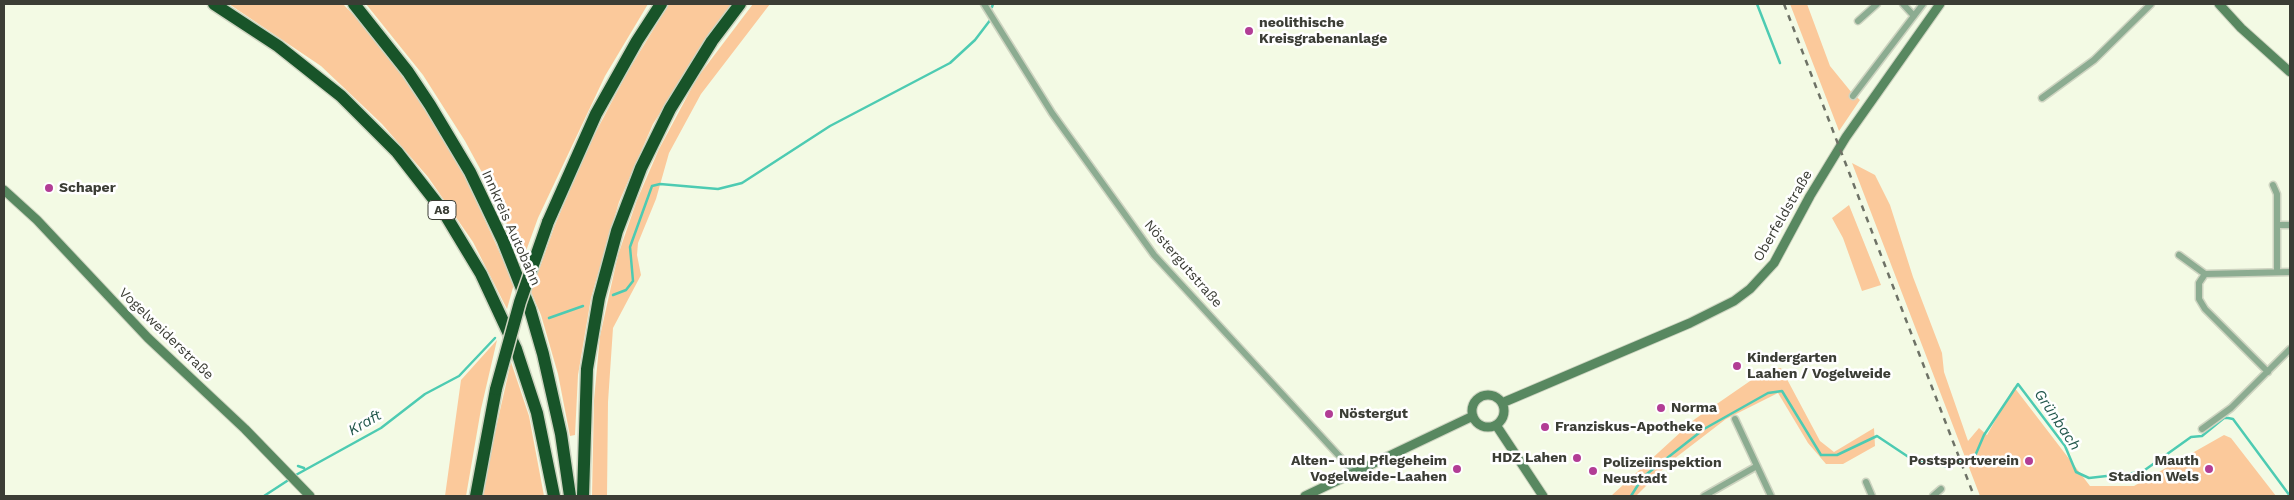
<!DOCTYPE html>
<html>
<head>
<meta charset="utf-8">
<style>
  body { margin:0 }
  #map { position:relative; width:2294px; height:500px; overflow:hidden; background:#f3fae4; font-family:"Work Sans",sans-serif }
  canvas { display:block }
  .frame { position:absolute; inset:0; border:5px solid #3b3d35; pointer-events:none }
</style>
</head>
<body>
<div id="map">
<canvas width="2294" height="500"></canvas>
<div class="frame"></div>
</div>
<script>
const g = document.querySelector('canvas').getContext('2d');
g.lineJoin = 'round';
function paint(path, color) { g.fillStyle = color; g.fill(path, 'evenodd'); }
const toPath = rows => new Path2D(rows.map(r => 'M' + r).join(''));
function strokePath(path, color, width, dash) { g.strokeStyle = color; g.lineWidth = width; g.lineCap = dash ? 'butt' : 'round'; g.setLineDash(dash || []); g.stroke(path); }
function drawText(font, color, halo, rows, align = 'center') {
  g.font = font + ' "Work Sans",sans-serif'; g.lineWidth = 5; g.setLineDash([]); g.textBaseline = 'middle'; g.strokeStyle = halo; g.fillStyle = color; for (const [text, x, y, turn = 0] of rows) {
    g.save(); g.translate(x, y); g.rotate((+turn || 0) * Math.PI / 180); g.textAlign = isNaN(turn) ? turn : align; if (halo) g.strokeText(text, 0, 0); g.fillText(text, 0, 0); g.restore();
  }
}
const green = toPath([
  [229,4,343,4,373,35,428,112,464,174,514,284,507,309,473,242,428,177,382,124,321,66],
  [366,4,648,4,605,76,538,218,522,262,498,202,465,141,423,75],
  [669,4,733,4,713,31,653,124,619,202,591,298,578,375,575,435,570,436,558,374,541,315,531,292,555,225,590,143,628,71],
  [753,4,770,4,701,94,669,153,656,199,638,243,637,255,641,275,613,328,608,402,607,496,592,496,594,400,600,336,618,255,637,200,659,149,697,78],
  [1790,4,1807,4,1830,66,1852,93,1860,100,1839,131],
  [1852,163,1875,175,1890,205,1913,277,1942,353,1944,372,1968,441,1979,428,1987,435,2014,387,2090,486,2134,486,2224,435,2231,438,2276,496,1980,496],
  [1849,205,1881,285,1862,291,1843,238,1832,218],
  [497,340,481,409,466,496,445,496,461,380],
  [511,362,529,416,544,496,483,496,488,463],
  [1781,368,1820,441,1834,452,1874,428,1875,446,1843,464,1826,464,1808,443,1778,393,1726,419,1670,462,1636,496,1611,496,1695,419,1766,370]
]);
const stream = toPath([
  [1757,4,1780,63],
  [992,7,993,4],
  [613,295,626,290,633,281,630,247,652,186,660,184,718,189,742,183,830,126,950,63,975,40,991,19],
  [549,318,583,306],
  [298,466,304,468],
  [294,476,381,428,425,394,459,376,495,338],
  [264,496,290,479],
  [1631,496,1643,477,1704,429,1768,393,1782,391,1821,455,1837,455,1877,436,1910,458,1948,467,1975,456,1984,435,2018,384,2065,446,2076,472,2089,478,2142,472,2191,437,2202,436,2224,418,2228,418,2233,419,2290,496]
]);
const street = toPath([
  [984,4,1052,113,1154,255,1354,472],
  [1903,4,1914,16],
  [1858,21,1877,4],
  [1853,96,1923,4],
  [2042,98,2094,60,2151,4],
  [2273,185,2277,194,2277,225],
  [2179,255,2205,274],
  [2277,272,2277,225,2290,225],
  [2268,372,2205,309,2199,299,2199,283,2205,274,2290,272],
  [1735,419,1771,496],
  [2202,429,2231,408,2290,349],
  [1866,482,1872,496],
  [1704,496,1757,466],
  [1933,496,1941,489]
]);
const secondary = toPath([
  [2219,4,2241,28,2290,72],
  [4,190,37,220,148,338,245,429,310,496],
  '1472 411a16 16 0 1 1 32 0a16 16 0 1 1-32 0Z',
  [1502,403,1690,323,1734,301,1750,289,1774,263,1810,196,1846,137,1940,4],
  [1496,425,1543,496],
  [1305,496,1473,416]
]);
const highway = toPath([
  [214,4,278,46,341,96,397,152,443,211,481,274,516,349,537,413,554,496],
  [354,4,408,72,430,105,470,172,503,241,530,309,543,354,561,434,570,496],
  [548,222,596,114,637,41,661,4],
  [476,496,496,389],
  [583,496,587,369,599,298,617,231,641,168,670,109,712,41,740,4]
]);
const rail = toPath([
  [1784,4,1974,496]
]);
const highwayBridge = toPath([
  [496,389,520,302,548,222]
]);
const markers = [
  [1249,31,5,"#b23d95"],
  [49,188,5,"#b23d95"],
  [1737,366,5,"#b23d95"],
  [1661,408,5,"#b23d95"],
  [1329,414,5,"#b23d95"],
  [1545,427,5,"#b23d95"],
  [1577,458,5,"#b23d95"],
  [2029,461,5,"#b23d95"],
  [1457,469,5,"#b23d95"],
  [2209,469,5,"#b23d95"],
  [1593,471,5,"#b23d95"]
];
const shields = [
  [442,210,28]
];
const shieldNames = [
  ["A8",442,210]
];
const poiNames = [
  ["neolithische",1259,23],
  ["Kreisgrabenanlage",1259,39],
  ["Schaper",59,188],
  ["Kindergarten",1747,358],
  ["Laahen / Vogelweide",1747,374],
  ["Norma",1671,408],
  ["Nöstergut",1339,414],
  ["Franziskus-Apotheke",1555,427],
  ["HDZ Lahen",1567,458,"right"],
  ["Alten- und Pflegeheim",1447,461,"right"],
  ["Vogelweide-Laahen",1447,477,"right"],
  ["Postsportverein",2019,461,"right"],
  ["Mauth",2199,461,"right"],
  ["Stadion Wels",2199,477,"right"],
  ["Polizeiinspektion",1603,463],
  ["Neustadt",1603,479]
];
const streetNames = [
  ["Oberfeldstraße",1783,216,-60],
  ["Innkreis Autobahn",511,228,66],
  ["Nöstergutstraße",1183,264,49],
  ["Vogelweiderstraße",166,334,44]
];
const waterNames = [
  ["Grünbach",2057,420,56],
  ["Kraft",365,423,-30]
];
paint(green, '#fbc99b');
strokePath(stream, '#4dcbb2', 2.5);
strokePath(street, '#ced4c1', 9);
strokePath(secondary, '#ced4c1', 11);
strokePath(highway, '#ced4c1', 15);
strokePath(street, '#8cac91', 6);
strokePath(secondary, '#588860', 9);
strokePath(highway, '#185429', 12);
strokePath(rail, '#6e7266', 2.5, [6, 6]);
strokePath(highwayBridge, '#ced4c1', 15, []);
strokePath(highwayBridge, '#185429', 12);
for (const [x, y, r, color] of markers) { const dot = new Path2D(); dot.arc(x, y, r, 0, 2 * Math.PI); g.fillStyle = color; g.fill(dot); strokePath(dot, '#fff', 2); }
for (const [x, y, w] of shields) { const box = new Path2D(); box.roundRect(x - w / 2, y - 9.5, w, 19, 4); g.fillStyle = '#fff'; g.fill(box); strokePath(box, '#3b3d35', 1); }
drawText('bold 12px', '#3b3d35', null, shieldNames);
drawText('bold 14px', '#3b3d35', '#fff', poiNames, 'left');
drawText('14px', '#3b3d35', '#fff', streetNames);
drawText('italic 15px', '#22574c', '#fff', waterNames);
</script>
</body>
</html>
